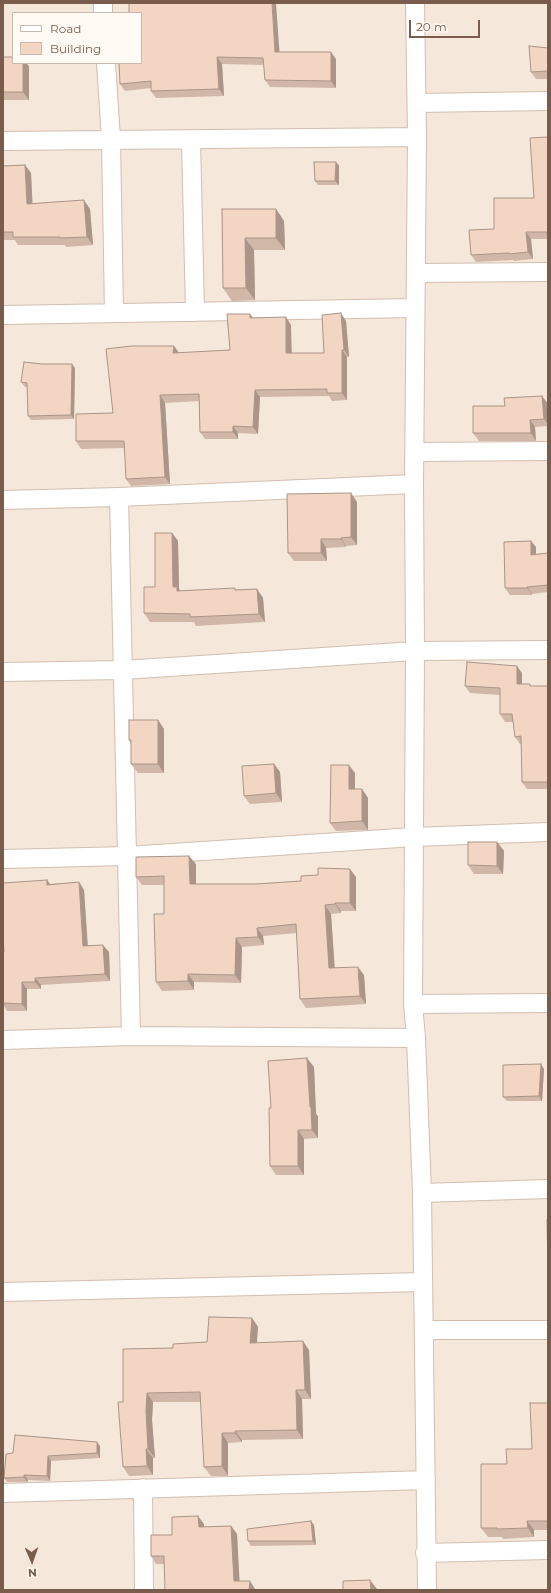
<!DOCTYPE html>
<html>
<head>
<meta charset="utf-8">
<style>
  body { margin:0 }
  #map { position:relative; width:551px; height:1593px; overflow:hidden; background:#fdf6ec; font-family:Montserrat,sans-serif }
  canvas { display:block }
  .frame { position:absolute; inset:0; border:4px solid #7a5c4d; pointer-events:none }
  .legend { position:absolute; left:12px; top:12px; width:130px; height:52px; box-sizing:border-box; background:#fffaf3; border:1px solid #cabbb1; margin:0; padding:5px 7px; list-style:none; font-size:12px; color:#7a5c4d }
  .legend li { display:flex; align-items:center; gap:8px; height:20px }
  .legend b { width:20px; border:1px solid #cabbb1 }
  .north { position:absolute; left:12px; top:1541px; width:40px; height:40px; -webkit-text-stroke:3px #fffaf3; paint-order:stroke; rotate:178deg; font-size:11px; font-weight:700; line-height:16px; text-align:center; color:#7a5c4d }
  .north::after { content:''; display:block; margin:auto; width:14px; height:18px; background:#7a5c4d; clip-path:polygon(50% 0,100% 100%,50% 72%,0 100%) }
  .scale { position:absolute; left:409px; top:20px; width:71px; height:18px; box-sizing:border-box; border:2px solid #7a5c4d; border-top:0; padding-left:5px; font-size:12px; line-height:14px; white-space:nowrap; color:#7a5c4d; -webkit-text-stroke:3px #fffaf3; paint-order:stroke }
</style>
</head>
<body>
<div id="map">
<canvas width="551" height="1593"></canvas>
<div class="frame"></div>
<ul class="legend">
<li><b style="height:5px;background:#fff"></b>Road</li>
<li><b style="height:11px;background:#f3d5c3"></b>Building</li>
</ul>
<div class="north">N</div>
<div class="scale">20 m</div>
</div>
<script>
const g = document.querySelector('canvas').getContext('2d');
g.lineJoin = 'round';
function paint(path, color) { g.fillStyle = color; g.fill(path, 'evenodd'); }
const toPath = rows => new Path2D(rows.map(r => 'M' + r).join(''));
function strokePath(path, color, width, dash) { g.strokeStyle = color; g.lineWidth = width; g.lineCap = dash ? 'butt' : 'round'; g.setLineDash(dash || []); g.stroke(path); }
const residential = toPath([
  [3,3,548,3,548,1590,3,1590],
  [13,13,141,13,141,63,13,63]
]);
const street = toPath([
  [103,3,103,13],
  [415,3,417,137,414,484,415,651,413,1004,416,1038,422,1193,427,1590],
  [106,63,111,139,114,313],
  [417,103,548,101],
  [191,140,195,312],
  [3,141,417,137],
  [417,273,548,272],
  [3,315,415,308],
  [415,452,548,451],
  [119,497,131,1036],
  [3,500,119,497,414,484],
  [3,672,123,670,415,651,548,650],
  [3,859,127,856,414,837,548,832],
  [413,1004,548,1003],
  [3,1040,131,1036,416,1038],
  [422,1193,548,1189],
  [3,1292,423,1282],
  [424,1330,548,1330],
  [143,1488,144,1590],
  [3,1493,426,1480],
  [425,1553,548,1550]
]);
const wall = toPath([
  [548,48,548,79,536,79,531,72],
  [280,52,336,59,336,88,270,87,265,80,264,65,222,64,224,96,156,98,151,91,151,88,125,91,120,84,119,63],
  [3,57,29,66,29,100,3,100],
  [548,137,548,239,531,239,533,259,514,261,513,260,476,262,471,255,494,229,534,198],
  [336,162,339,166,339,185,318,185,315,181],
  [25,165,31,173,32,204,90,209,93,245,66,247,65,245,18,245,15,240,3,240,3,166],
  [222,209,276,209,284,221,285,250,254,250,255,300,232,301,223,288],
  [250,314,253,318,291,325,291,353,324,353,346,321,349,357,347,357,347,400,332,401,329,396,260,397,258,434,238,433,238,439,205,439,200,432,199,401,165,403,170,484,131,486,126,479,125,448,81,449,76,441,113,413,174,346,179,353,230,350],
  [75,368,74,419,31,420,28,416,27,387,25,387,21,382],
  [542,396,548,404,548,426,535,427,536,441,479,441,473,433,505,406],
  [357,502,357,545,346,546,346,547,326,548,327,561,294,561,288,553],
  [172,533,178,541,179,589,180,591,257,589,263,598,265,622,196,626,194,622,150,622,144,613,155,587],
  [536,547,536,554,548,553,548,592,532,594,532,595,510,595,505,588],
  [522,673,522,684,531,686,548,686,548,789,527,789,522,782,521,744,520,744,515,737,513,722,505,722,500,714,500,695,470,693,465,686],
  [158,720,164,729,164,773,138,773,131,764,131,744,129,740],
  [274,764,280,772,282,802,250,804,244,796],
  [355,773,355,789,362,789,368,798,368,830,336,831,330,823],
  [497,842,504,851,503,874,474,874,468,865],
  [196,864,196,884,256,884,356,877,356,911,341,911,341,913,331,914,335,968,364,975,366,1004,306,1008,300,999,297,933,263,936,264,945,242,947,241,983,194,982,194,990,162,991,156,982,164,914,164,885,142,885,136,877],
  [47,880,50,884,79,882,84,890,88,945,109,952,110,981,41,985,41,989,27,989,27,1011,7,1011,3,1004,3,952,4,952],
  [314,1067,316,1114,318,1116,318,1138,304,1139,304,1175,276,1175,270,1166,271,1108],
  [544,1069,542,1101,507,1101,503,1097],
  [252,1318,258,1327,257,1343,309,1350,311,1399,302,1399,303,1439,242,1440,242,1442,228,1443,228,1476,211,1476,204,1467,201,1402,153,1402,152,1420,155,1458,153,1458,153,1475,129,1476,123,1467,123,1402,173,1348,207,1342],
  [548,1403,548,1530,534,1530,534,1537,503,1539,502,1537,488,1537,481,1528,507,1464,532,1449],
  [100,1446,100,1458,51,1461,50,1481,28,1480,27,1482,7,1482,4,1478,6,1454],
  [204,1524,204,1527,231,1526,237,1534,239,1581,255,1589,164,1564,156,1564,151,1556,172,1535],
  [314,1525,316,1545,251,1546,248,1541]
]);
const shadedWall = toPath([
  [272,3,276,3,280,59,275,52],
  [331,52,336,59,336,88,331,81],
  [217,57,222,64,224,96,219,89],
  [23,63,26,63,29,66,29,100,23,92],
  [336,162,339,166,339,185,335,181],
  [25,165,31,173,33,212,27,204],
  [84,200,90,209,93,245,87,237],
  [276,209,284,221,285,250,276,238],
  [526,232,531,239,533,259,528,252],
  [245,238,254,250,255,300,246,288],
  [341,313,346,321,349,357,344,350],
  [250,314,255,321,250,318],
  [286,317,291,325,292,361,286,353],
  [174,346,179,353,173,353],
  [342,350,347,357,347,400,342,393],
  [72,364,75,368,74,419,71,415],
  [255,390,260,397,258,434,253,427],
  [160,395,165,403,170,484,165,477],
  [542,396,548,404,548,424,544,419],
  [530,420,535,427,536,441,531,433],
  [233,426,238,433,238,439,233,432],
  [351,493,357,502,357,545,351,537],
  [172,533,178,541,179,589,183,596,173,587],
  [341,538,346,546,346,547,341,539],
  [321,539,326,548,327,561,321,553],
  [531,541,536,547,536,562,531,555],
  [527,587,532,594,532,595,527,588],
  [257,589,263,598,265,622,259,614],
  [517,666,522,673,522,691,517,684],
  [158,720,164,729,164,773,158,764],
  [274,764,280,772,282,802,276,793],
  [349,765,355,773,355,798,349,789],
  [362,789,368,798,368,830,362,821],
  [497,842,504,851,503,874,497,866],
  [189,856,196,864,196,892,190,884],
  [350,869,356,877,356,911,350,903],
  [47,880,52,887,47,885],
  [79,882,84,890,88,953,83,946],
  [335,903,341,911,341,913,335,904],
  [325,905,331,914,335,977,329,968],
  [257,928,263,936,264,945,258,937],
  [236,938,242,947,241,983,235,975],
  [103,945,109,952,110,981,105,974],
  [358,967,364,975,366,1004,360,996],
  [188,974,194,982,194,990,188,981],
  [35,978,41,985,41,989,35,982],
  [22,982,27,989,27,1011,22,1004],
  [307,1058,314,1067,316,1114,318,1116,318,1138,312,1130],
  [541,1064,544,1069,542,1101,539,1096],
  [298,1130,304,1139,304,1175,298,1166],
  [252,1318,258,1327,256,1353,250,1343],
  [303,1341,309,1350,311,1399,305,1390],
  [296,1390,302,1399,303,1439,297,1430],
  [147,1393,153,1402,152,1420,155,1458,148,1449,146,1411],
  [235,1431,242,1440,242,1442,235,1433],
  [222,1433,228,1443,228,1476,222,1466],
  [97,1442,100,1446,100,1458,97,1453],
  [146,1449,153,1458,153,1475,147,1466],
  [48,1456,51,1461,50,1481,47,1476],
  [24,1475,28,1480,27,1482,24,1477],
  [198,1516,204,1524,204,1535,199,1527],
  [311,1521,314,1525,316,1545,313,1541],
  [527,1521,534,1530,534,1537,528,1528],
  [231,1526,237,1534,240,1589,234,1581],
  [370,1580,377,1589,377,1590,371,1590],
  [250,1581,255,1589,255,1590,249,1590]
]);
const building = toPath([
  [129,3,272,3,275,52,331,52,331,81,265,80,263,58,217,57,219,89,151,91,151,81,120,84,119,63,141,63,141,13,129,13,129,3],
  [529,46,548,48,548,71,531,72,529,46],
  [3,57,13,57,13,63,23,63,23,92,3,92,3,57],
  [548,137,548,232,526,232,528,252,509,254,509,253,471,255,469,230,494,229,494,198,534,198,530,138,548,137],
  [314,162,336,162,335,181,315,181,314,162],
  [25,165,27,204,84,200,87,237,60,238,60,237,13,237,13,232,3,232,3,166,25,165],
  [222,209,276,209,276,238,245,238,246,288,223,288,222,209],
  [341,313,344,350,342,350,342,393,327,393,327,389,255,390,253,427,233,426,233,432,200,432,199,394,160,395,165,477,126,479,124,441,76,441,76,414,113,413,106,349,131,346,174,346,173,353,230,350,227,314,250,314,250,318,286,317,286,353,324,353,322,315,341,313],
  [24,362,42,364,72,364,71,415,28,416,27,383,21,382,24,362],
  [542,396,544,419,530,420,531,433,473,433,473,406,505,406,504,398,542,396],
  [351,493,351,537,341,538,341,539,321,539,321,553,288,553,287,494,351,493],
  [155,533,172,533,173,587,177,587,177,591,235,588,235,590,257,589,259,614,190,617,190,614,144,613,144,587,155,587,155,533],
  [531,541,531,555,548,553,548,585,527,587,527,588,505,588,504,542,531,541],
  [467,662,517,666,517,684,530,684,530,686,548,686,548,782,522,782,521,736,515,737,512,714,500,714,500,688,465,686,467,662],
  [129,720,158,720,158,764,131,764,131,740,129,740,129,720],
  [274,764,276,793,244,796,242,766,274,764],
  [331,765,349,765,349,789,362,789,362,821,330,823,331,765],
  [468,842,497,842,497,866,468,865,468,842],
  [189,856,190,884,256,884,301,881,301,876,318,875,318,868,350,869,350,903,335,903,335,904,325,905,329,968,358,967,360,996,300,999,296,924,257,928,258,937,236,938,235,975,188,974,188,981,156,982,154,914,164,914,164,876,136,877,136,857,189,856],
  [47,880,47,885,79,882,83,946,103,945,105,974,35,978,35,982,22,982,22,1004,3,1003,3,952,4,952,3,939,3,883,47,880],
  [307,1058,310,1107,311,1107,312,1130,298,1130,298,1166,270,1166,269,1108,271,1108,268,1061,307,1058],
  [541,1064,539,1096,503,1097,503,1065,541,1064],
  [547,1220,548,1220,548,1274,547,1220],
  [209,1317,252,1318,250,1343,303,1341,305,1390,296,1390,297,1430,235,1431,235,1433,222,1433,222,1466,204,1467,200,1392,147,1393,146,1411,148,1449,146,1449,147,1466,123,1467,118,1402,123,1402,123,1349,173,1348,173,1344,207,1342,209,1317],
  [530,1403,548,1403,548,1521,527,1521,528,1528,497,1529,497,1528,481,1528,481,1464,507,1464,506,1449,532,1449,530,1403],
  [15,1435,97,1442,97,1453,48,1456,47,1476,24,1475,24,1477,4,1478,6,1454,13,1453,15,1435],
  [198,1516,199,1527,231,1526,234,1581,250,1581,249,1590,165,1590,164,1556,151,1556,151,1535,172,1535,172,1517,198,1516],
  [311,1521,313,1541,248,1541,247,1529,311,1521],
  [370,1580,371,1590,343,1590,343,1581,370,1580]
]);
paint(residential, '#f5e8da');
strokePath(street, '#d1beb0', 20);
strokePath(street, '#fff', 18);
paint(wall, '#d1b7a8');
paint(shadedWall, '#aa9588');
paint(building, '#f3d5c3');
strokePath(building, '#aa9588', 1);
</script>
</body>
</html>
